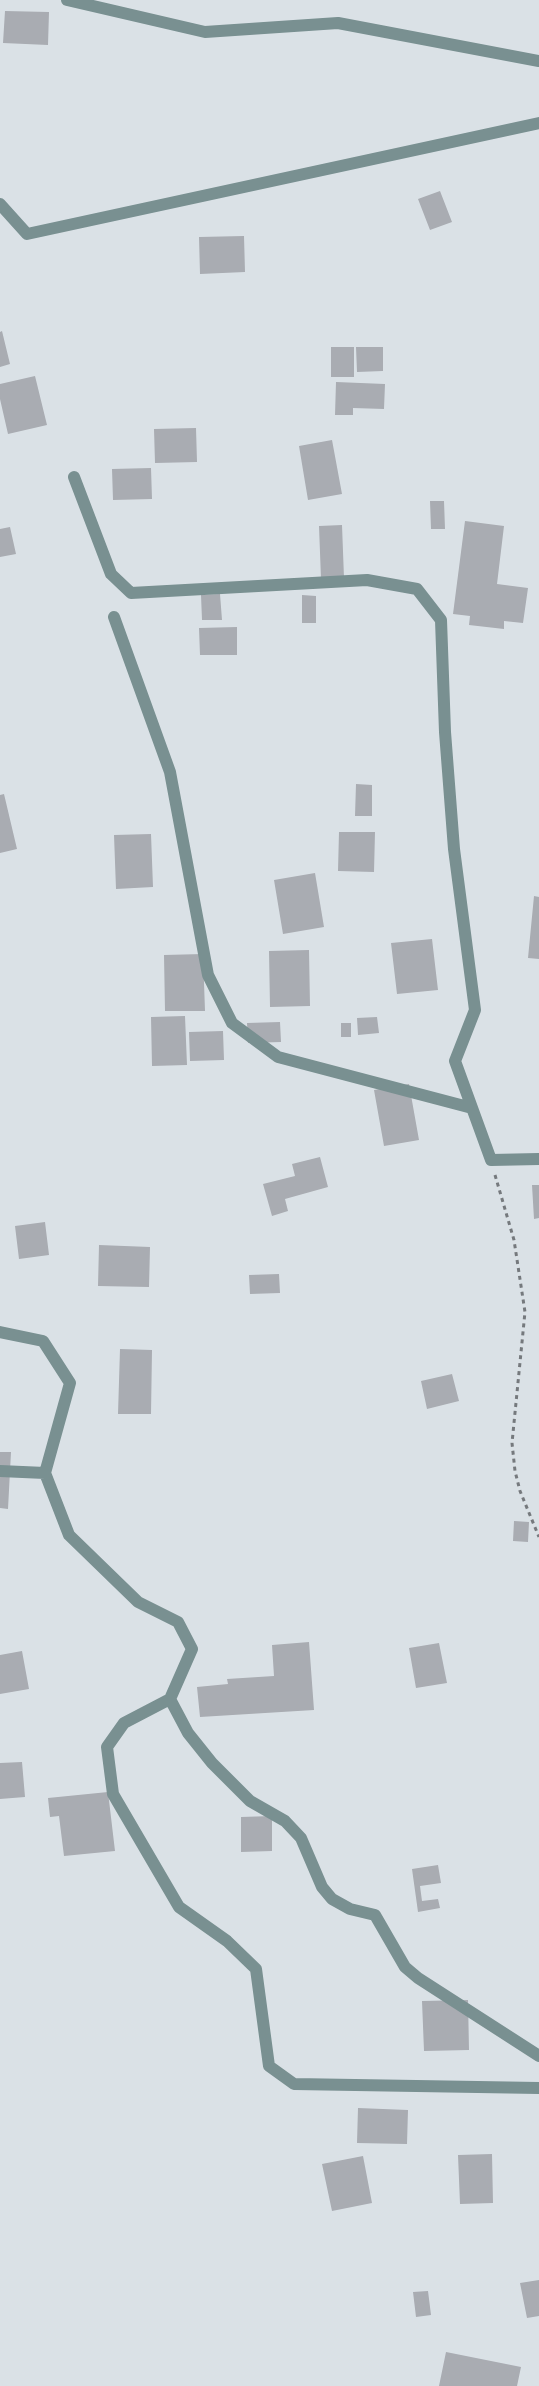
<!DOCTYPE html>
<html>
<head>
<meta charset="utf-8">
<style>
  body { margin:0 }
  canvas { display:block; background:#dae1e6 }
</style>
</head>
<body>
<canvas width="539" height="2386"></canvas>
<script>
const g = document.querySelector('canvas').getContext('2d');
g.lineJoin = 'round';
function paint(path, color) { g.fillStyle = color; g.fill(path, 'evenodd'); }
const toPath = rows => new Path2D(rows.map(r => 'M' + r).join(''));
function strokePath(path, color, width, dash) { g.strokeStyle = color; g.lineWidth = width; g.lineCap = dash ? 'butt' : 'round'; g.setLineDash(dash || []); g.stroke(path); }
const building = toPath([
  [5,11,49,12,48,45,3,43],
  [440,191,452,222,430,230,418,199],
  [244,236,245,272,200,274,199,237],
  [2,331,10,364,0,367,0,332],
  [331,347,354,347,354,377,331,377],
  [356,347,383,347,383,371,357,372],
  [35,376,47,425,8,434,0,399,0,384],
  [336,382,385,384,384,409,353,408,353,415,335,415],
  [196,428,197,462,155,463,154,429],
  [332,440,342,494,308,500,299,446],
  [151,468,152,499,113,500,112,469],
  [430,501,444,501,445,529,431,529],
  [465,521,504,526,497,584,528,588,523,623,504,621,504,629,469,625,470,616,453,614],
  [342,525,344,578,321,579,319,526],
  [10,527,16,554,0,557,0,529],
  [220,594,222,620,202,620,201,595],
  [302,595,316,596,316,623,302,623],
  [237,627,237,655,200,655,199,628],
  [356,784,372,785,372,816,355,816],
  [4,794,17,849,0,853,0,795],
  [339,832,375,832,374,872,338,871],
  [151,834,153,887,116,889,114,835],
  [315,873,324,927,283,934,274,880],
  [534,896,539,897,539,959,528,958],
  [432,939,438,990,397,994,391,943],
  [309,950,310,1006,270,1007,269,951],
  [203,954,205,1011,165,1011,164,955],
  [185,1016,187,1065,152,1066,151,1017],
  [377,1017,379,1033,358,1035,357,1018],
  [280,1022,281,1042,248,1043,247,1023],
  [341,1023,351,1023,351,1037,341,1037],
  [223,1031,224,1060,190,1061,189,1032],
  [409,1084,419,1140,384,1146,374,1090],
  [320,1157,328,1187,285,1199,288,1211,272,1216,263,1184,295,1176,292,1164],
  [532,1185,539,1185,539,1218,534,1219],
  [45,1222,49,1255,19,1259,15,1226],
  [99,1245,150,1247,149,1287,98,1286],
  [279,1274,280,1293,250,1294,249,1275],
  [120,1349,152,1350,151,1414,118,1414],
  [452,1374,459,1401,427,1409,421,1381],
  [0,1452,11,1452,8,1509,0,1508],
  [514,1521,529,1522,528,1542,513,1541],
  [309,1642,314,1710,200,1717,197,1687,228,1684,227,1679,274,1676,272,1645],
  [439,1643,447,1683,416,1688,409,1648],
  [22,1651,29,1689,0,1694,0,1655],
  [22,1762,25,1797,0,1799,0,1763],
  [108,1792,115,1851,64,1856,59,1816,50,1817,48,1798],
  [272,1816,272,1851,241,1852,241,1817],
  [438,1865,441,1883,420,1886,422,1901,438,1899,440,1908,418,1912,412,1869],
  [468,2000,469,2050,424,2051,422,2001],
  [358,2108,408,2110,407,2144,357,2143],
  [492,2154,493,2203,460,2204,458,2155],
  [363,2156,372,2203,332,2211,322,2164],
  [539,2280,539,2316,527,2318,520,2283],
  [428,2291,431,2315,416,2317,413,2292],
  [446,2352,521,2367,517,2386,439,2386]
]);
const path = toPath([
  [495,1175,514,1240,525,1312,512,1443,515,1471,520,1491,539,1537]
]);
const street = toPath([
  [67,0,205,32,338,23,539,61],
  [0,204,27,234,539,123],
  [74,477,111,574,131,593,367,580,417,589,441,620,445,732,454,849,475,1010,455,1061,491,1160,539,1159],
  [114,617,170,772,208,975,232,1023,278,1057,472,1108],
  [0,1332,43,1341,70,1383,45,1473,69,1535,138,1602,178,1622,192,1649,170,1699,124,1723,107,1747,113,1794,179,1907,227,1941,256,1969,269,2066,294,2084,539,2088],
  [0,1471,45,1473],
  [170,1699,188,1733,212,1763,250,1801,285,1821,301,1838,322,1887,332,1899,350,1909,375,1915,405,1967,418,1978,539,2056]
]);
paint(building, '#a9acb2');
strokePath(path, '#75797d', 3, [4, 4]);
strokePath(street, '#799091', 12);
</script>
</body>
</html>
